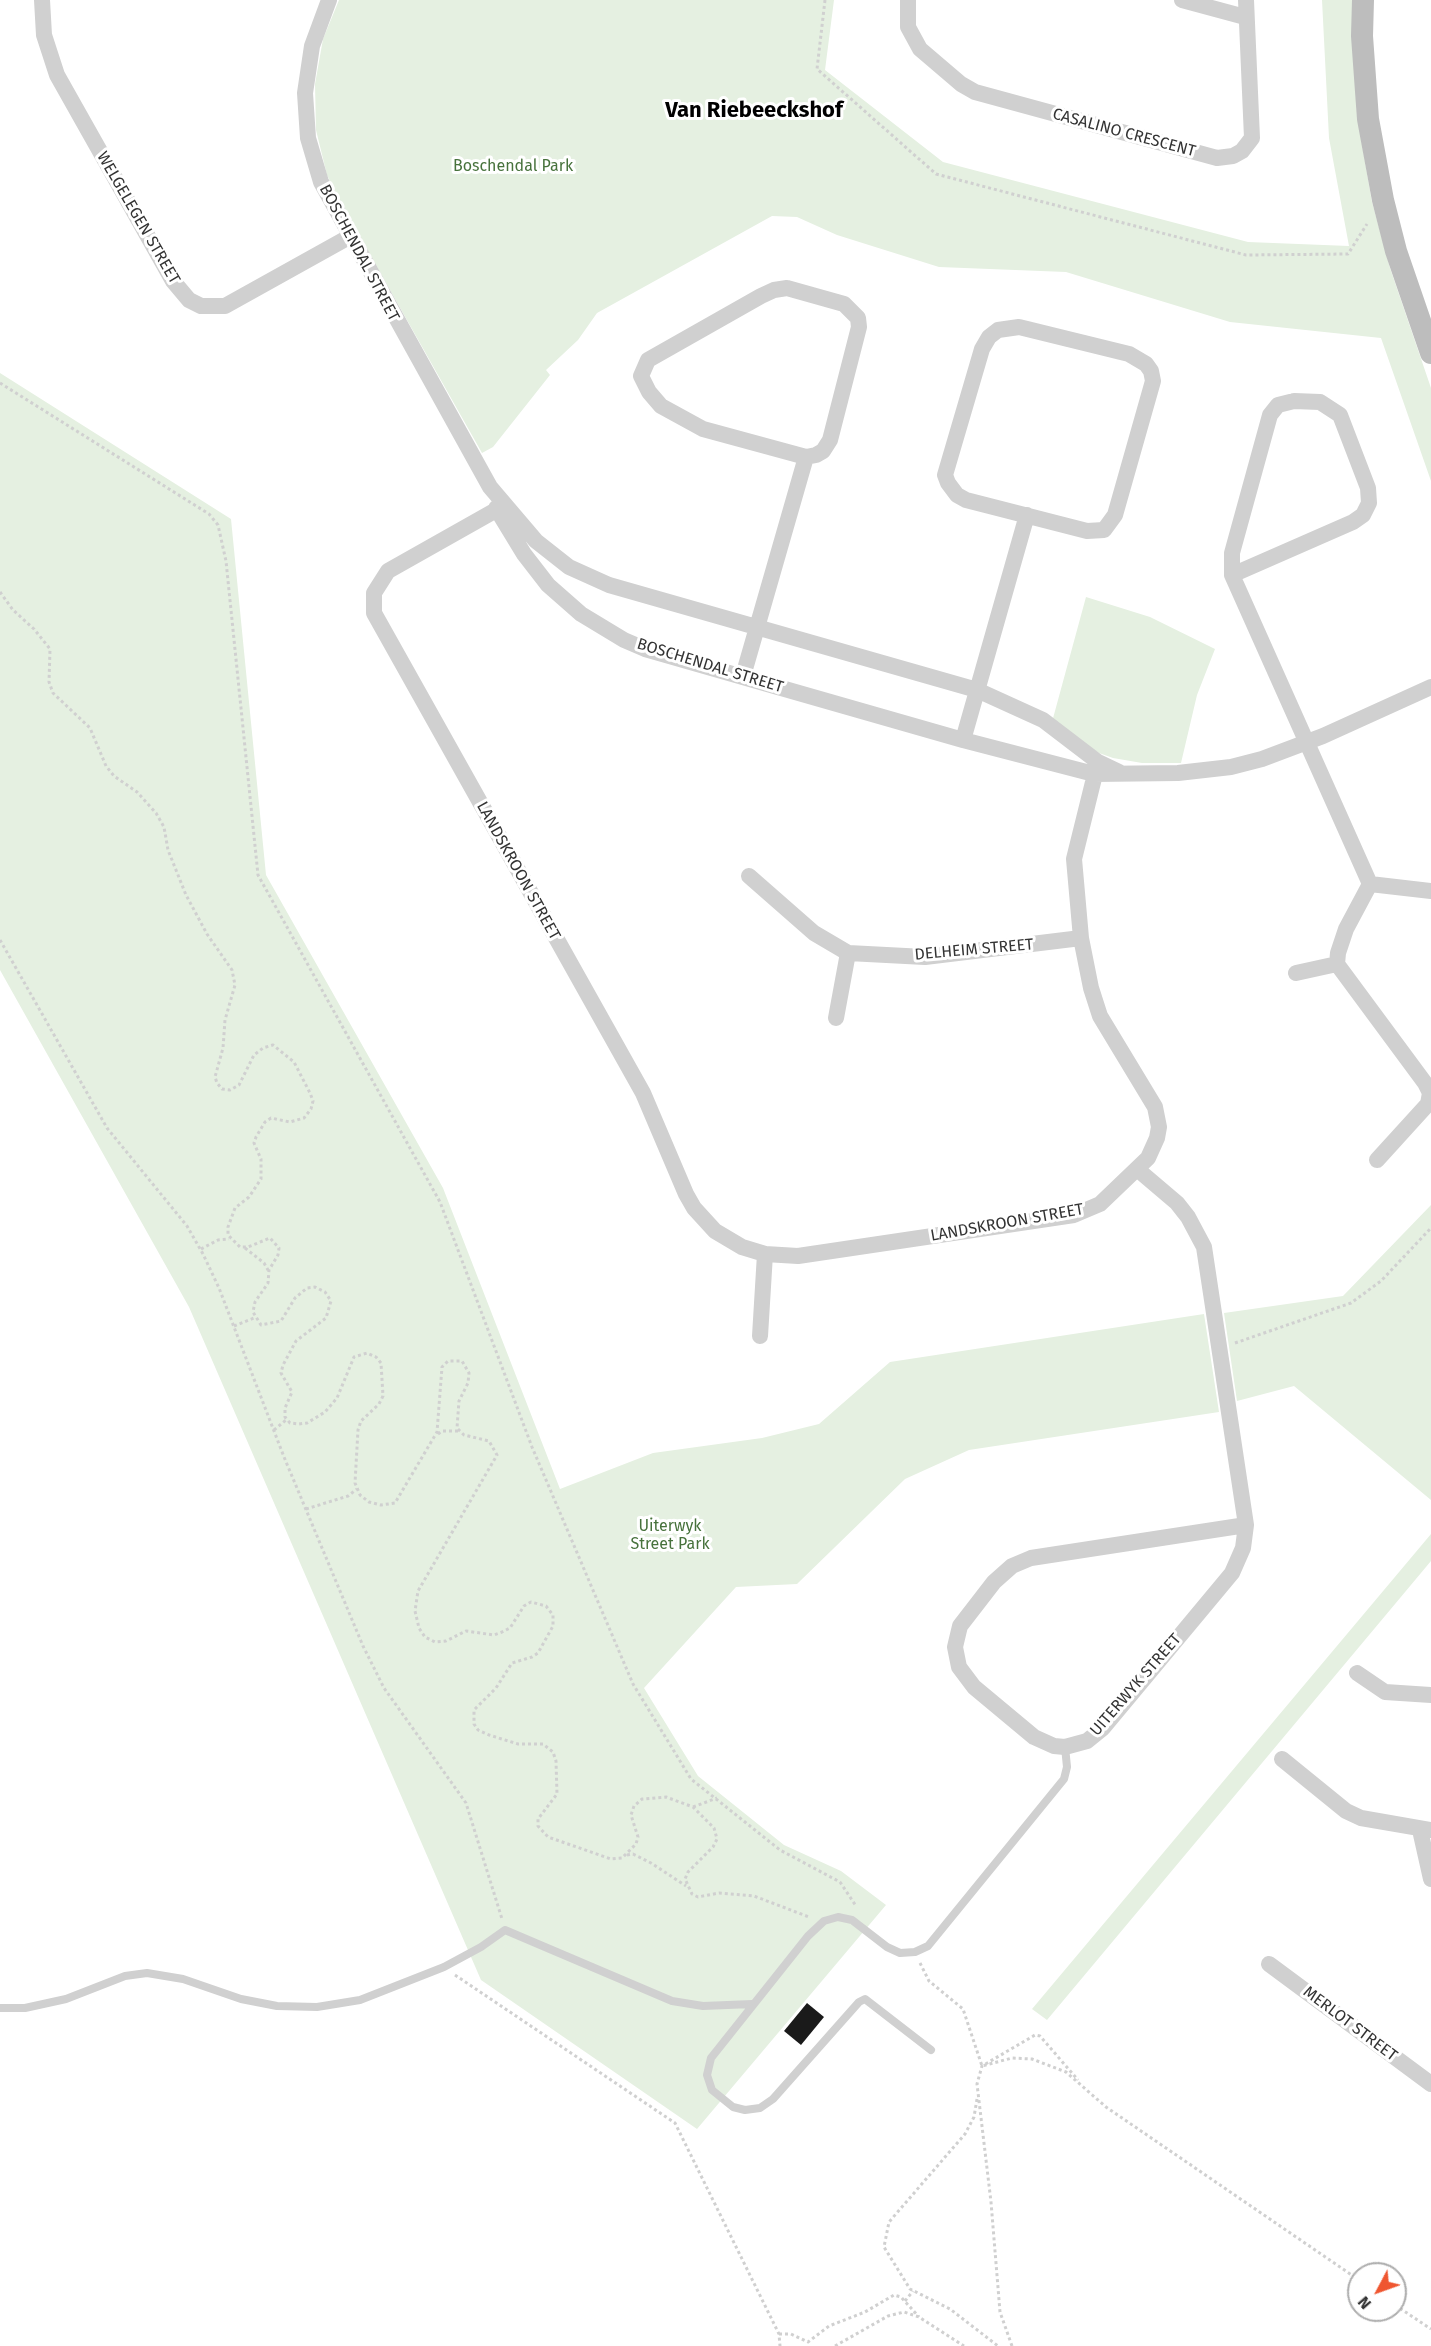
<!DOCTYPE html>
<html>
<head>
<meta charset="utf-8">
<style>
  body { margin:0 }
  #map { position:relative; width:1431px; height:2346px; overflow:hidden; background:#fff; font-family:"Fira Sans",sans-serif }
  canvas { display:block }
  .north { position:absolute; left:1347px; top:2262px; width:60px; height:60px; box-sizing:border-box; background:#fff; border:2px solid #adadad; border-radius:50%; rotate:229deg; font-size:16px; font-weight:700; line-height:24px; text-align:center; color:#333 }
  .north::after { content:''; display:block; margin:auto; width:21px; height:27px; background:#ef5630; clip-path:polygon(50% 0,100% 100%,50% 72%,0 100%) }
</style>
</head>
<body>
<div id="map">
<canvas width="1431" height="2346"></canvas>
<div class="north">N</div>
</div>
<script>
const g = document.querySelector('canvas').getContext('2d');
g.lineJoin = 'round';
function paint(path, color) { g.fillStyle = color; g.fill(path, 'evenodd'); }
const toPath = rows => new Path2D(rows.map(r => 'M' + r).join(''));
function strokePath(path, color, width, dash) { g.strokeStyle = color; g.lineWidth = width; g.lineCap = dash ? 'butt' : 'round'; g.setLineDash(dash || []); g.stroke(path); }
function drawText(font, color, halo, rows, align = 'center') {
  g.font = font + ' "Fira Sans",sans-serif'; g.lineWidth = 6; g.setLineDash([]); g.textBaseline = 'middle'; g.strokeStyle = halo; g.fillStyle = color; for (const [text, x, y, turn = 0] of rows) {
    g.save(); g.translate(x, y); g.rotate((+turn || 0) * Math.PI / 180); g.textAlign = isNaN(turn) ? turn : align; if (halo) g.strokeText(text, 0, 0); g.fillText(text, 0, 0); g.restore();
  }
}
const green = toPath([
  [339,0,834,0,825,70,943,162,1248,242,1349,246,1329,138,1322,0,1353,0,1357,116,1372,202,1390,268,1431,388,1431,481,1381,338,1230,322,1066,272,939,267,837,235,797,217,772,216,597,313,578,340,546,370,550,375,493,447,482,453,337,196,327,175,316,130,315,84,323,39],
  [0,373,231,519,266,875,443,1188,560,1489,653,1453,762,1438,819,1424,890,1362,1204,1314,1219,1412,969,1450,905,1479,797,1584,736,1587,644,1688,698,1776,784,1845,841,1871,886,1905,697,2129,481,1980,189,1307,0,970],
  [1086,597,1150,617,1215,649,1197,695,1181,763,1142,763,1113,758,1099,753,1052,722],
  [1431,1205,1431,1500,1294,1386,1237,1401,1224,1313,1343,1296],
  [1431,1534,1431,1561,1047,2020,1032,2009]
]);
const building = toPath([
  [807,2003,824,2017,801,2045,784,2031]
]);
const path = toPath([
  [825,0,817,69,936,174,1246,255,1348,254,1367,224],
  [0,383,209,514,218,525,226,561,258,875,440,1202,532,1447,633,1684,691,1779,780,1850,840,1882,856,1906],
  [0,592,13,610,34,629,50,649,49,682,53,693,90,728,106,766,114,776,137,792,156,813,164,827,168,850,186,895,207,934,232,970,235,985,225,1020,223,1048,215,1077,217,1083,222,1089,230,1090,239,1085,254,1055,263,1048,273,1045,294,1062,310,1093,313,1101,311,1109,304,1118,290,1122,271,1118,265,1122,256,1137,254,1143,261,1159,261,1179,249,1197,235,1208,228,1227,228,1235,240,1247,248,1247,270,1238,279,1248,278,1255,269,1270,268,1283,255,1302,253,1312,261,1325,281,1321,295,1298,307,1288,315,1287,325,1292,331,1301,326,1318,296,1341,283,1365,281,1373,292,1392,285,1408,285,1417,290,1423,299,1424,307,1423,325,1412,337,1398,354,1357,367,1353,376,1357,381,1363,383,1396,379,1404,361,1421,358,1430,355,1483,360,1495,369,1502,381,1505,395,1503,437,1432,442,1367,448,1361,462,1361,469,1373,468,1383,459,1401,457,1428,464,1435,489,1441,497,1455,418,1591,415,1611,419,1628,425,1637,435,1642,446,1641,466,1631,494,1635,502,1632,510,1628,524,1606,531,1602,546,1606,553,1615,553,1626,538,1653,532,1657,512,1663,496,1688,474,1710,474,1724,478,1730,489,1735,518,1744,543,1744,553,1752,556,1761,557,1794,538,1819,538,1826,548,1837,611,1859,622,1858,636,1844,638,1837,631,1815,634,1806,642,1799,666,1797,693,1807,714,1828,717,1839,713,1847,688,1872,685,1879,692,1894,698,1897,719,1893,754,1896,809,1917],
  [0,940,107,1128,187,1226,203,1254,219,1288,284,1457,363,1646,384,1688,466,1803,502,1919],
  [245,1248,264,1263,268,1270],
  [201,1249,218,1240,229,1239],
  [234,1326,254,1318],
  [1235,1343,1351,1303,1381,1281,1431,1228],
  [274,1430,286,1420],
  [438,1434,442,1431,459,1431],
  [306,1509,348,1496,357,1489],
  [693,1807,717,1798],
  [627,1855,633,1854,651,1863,686,1886],
  [920,1963,929,1981,963,2009,982,2066,1012,2058,1032,2059,1066,2072,1106,2107,1359,2280],
  [455,1975,675,2123,779,2334,780,2346],
  [977,2099,974,2117,965,2134,889,2222,884,2247,910,2289,950,2309,998,2346],
  [905,2301,913,2291],
  [1395,2305,1431,2329],
  [779,2334,791,2334,808,2342,829,2326,865,2312,894,2295,901,2297,919,2317],
  [835,2346,888,2316,904,2312,919,2317,964,2346],
  [1012,2346,1000,2312,991,2202,977,2084,982,2066,1035,2035,1040,2036,1078,2080]
]);
const lane = toPath([
  [0,2008,25,2008,66,1999,125,1976,147,1973,183,1979,241,1999,277,2006,317,2007,360,2000,444,1967,481,1947,505,1930,672,2001,703,2006,752,2004],
  [931,2050,865,1999,859,2002,773,2099,760,2108,745,2110,733,2107,712,2090,707,2075,711,2058,808,1936,824,1921,838,1917,852,1920,887,1947,900,1953,915,1952,928,1946,1064,1779,1067,1767,1065,1747]
]);
const street = toPath([
  [42,0,44,35,57,75,173,281,189,300,201,306,225,306,349,237],
  [329,0,312,46,305,93,308,138,321,182,490,487,536,541,569,567,609,585,977,690,1043,720,1098,762,1119,772],
  [908,0,908,27,920,49,961,84,975,92,1217,158,1233,156,1242,151,1252,138,1246,0],
  [1182,0,1245,17],
  [787,288,844,304,858,318,859,327,830,440,823,451,816,455,806,457,703,429,661,406,649,392,641,376,648,360,761,296,774,290,787,288],
  [1019,327,1129,354,1146,364,1151,371,1153,381,1115,515,1104,530,1087,531,966,500,957,495,948,483,945,475,982,349,989,337,998,330,1019,327],
  [1294,401,1320,402,1340,415,1368,488,1369,503,1363,515,1353,522,1232,575,1232,553,1270,415,1278,405,1294,401],
  [505,505,388,571,374,593,374,613,643,1093,686,1194,694,1208,715,1231,742,1247,765,1254,798,1256,1074,1215,1100,1204,1148,1158,1157,1138,1159,1127,1155,1107,1100,1016,1091,988,1081,938,1074,859,1098,762],
  [496,508,524,554,548,585,581,614,624,640,645,649,963,740,1094,774,1178,773,1231,767,1262,759,1323,736,1431,687],
  [1232,575,1370,884],
  [743,676,806,457],
  [963,740,1027,515],
  [749,876,814,933,848,953,925,957,1081,938],
  [1370,884,1346,929,1338,953,1337,964,1425,1083,1430,1093,1428,1104,1377,1160],
  [1370,884,1431,891],
  [1296,973,1337,964],
  [836,1018,848,953],
  [1137,1169,1177,1203,1188,1217,1204,1247,1246,1525,1243,1548,1232,1573,1103,1728,1087,1741,1065,1747,1054,1746,1034,1737,974,1687,959,1667,955,1647,960,1626,994,1582,1012,1566,1031,1558,1246,1525],
  [760,1336,765,1254],
  [1357,1673,1385,1692,1431,1695],
  [1282,1759,1346,1811,1361,1818,1431,1830],
  [1420,1830,1431,1879],
  [1269,1964,1431,2084]
]);
const secondary = toPath([
  [1363,0,1362,36,1368,119,1383,200,1396,251,1431,353]
]);
const streetNames = [
  ["CASALINO CRESCENT",1124,133,15],
  ["WELGELEGEN STREET",138,218,60],
  ["BOSCHENDAL STREET",359,253,62],
  ["BOSCHENDAL STREET",710,666,17],
  ["LANDSKROON STREET",518,871,61],
  ["DELHEIM STREET",974,950,-5],
  ["LANDSKROON STREET",1007,1223,-10],
  ["UITERWYK STREET",1136,1685,-49],
  ["MERLOT STREET",1350,2024,37]
];
const parkNames = [
  ["Boschendal Park",513,167],
  ["Uiterwyk",670,1527],
  ["Street Park",670,1545]
];
const districtNames = [
  ["Van Riebeeckshof",754,111]
];
paint(green, '#e5f0e1');
paint(building, '#1a1a1a');
strokePath(path, '#d0d0d0', 3, [3, 3]);
strokePath(lane, '#d0d0d0', 8);
strokePath(street, '#d0d0d0', 16);
strokePath(secondary, '#bdbdbd', 22);
drawText('16px', '#333', '#fff', streetNames);
drawText('16px', '#47723c', '#fff', parkNames);
drawText('bold 22px', '#000', '#fff', districtNames);
</script>
</body>
</html>
